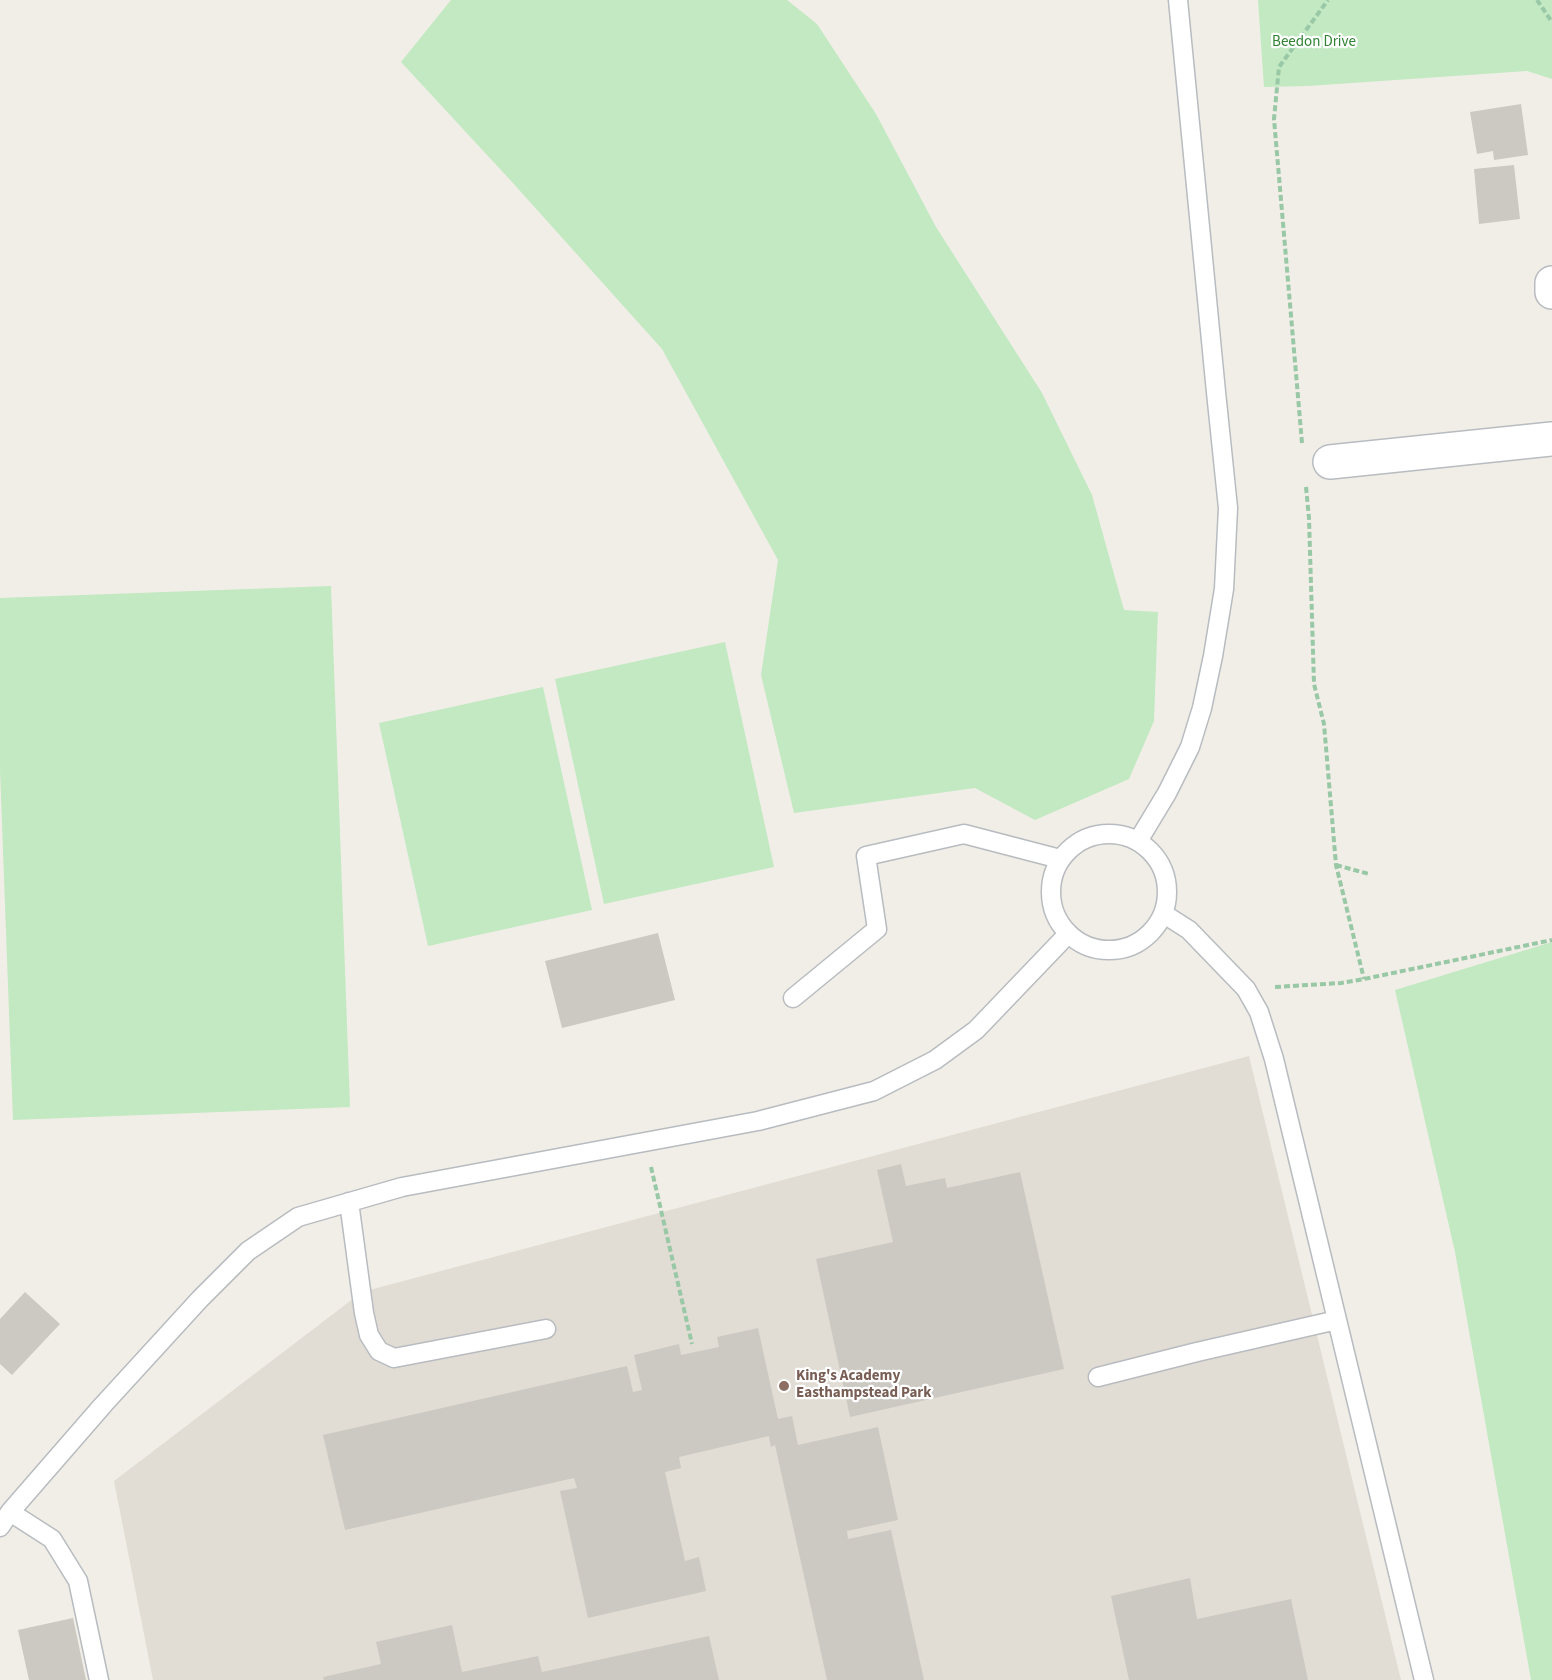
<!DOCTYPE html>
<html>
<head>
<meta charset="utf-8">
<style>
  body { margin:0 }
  canvas { display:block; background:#f0eee6 }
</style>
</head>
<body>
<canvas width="1552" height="1680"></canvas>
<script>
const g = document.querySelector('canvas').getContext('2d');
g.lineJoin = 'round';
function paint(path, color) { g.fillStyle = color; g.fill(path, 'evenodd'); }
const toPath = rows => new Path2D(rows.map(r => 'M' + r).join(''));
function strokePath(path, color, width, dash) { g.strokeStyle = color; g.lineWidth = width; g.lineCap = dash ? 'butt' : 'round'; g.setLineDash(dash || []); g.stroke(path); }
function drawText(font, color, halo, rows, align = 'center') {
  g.font = font + ' "Source Sans 3",sans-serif'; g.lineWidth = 4.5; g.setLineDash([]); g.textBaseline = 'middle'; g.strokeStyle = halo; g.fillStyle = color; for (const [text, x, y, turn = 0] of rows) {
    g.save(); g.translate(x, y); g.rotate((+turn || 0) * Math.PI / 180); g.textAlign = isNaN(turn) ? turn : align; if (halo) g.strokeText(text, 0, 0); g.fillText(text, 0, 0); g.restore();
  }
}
const education = toPath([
  [1249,1056,1401,1680,153,1680,114,1481,362,1292]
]);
const green = toPath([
  [451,0,787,0,817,24,876,114,936,227,1042,393,1092,495,1124,610,1158,612,1154,721,1129,779,1035,820,975,788,794,813,761,675,778,560,662,349,512,182,401,62],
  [1258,0,1552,0,1552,79,1527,71,1308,86,1264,87],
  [331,586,350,1107,13,1120,0,770,0,598],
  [725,642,774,867,604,904,555,679],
  [543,687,592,910,428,946,379,723],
  [1552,942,1552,1680,1531,1680,1455,1252,1395,990]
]);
const building = toPath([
  [1521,104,1528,155,1494,160,1493,151,1477,154,1470,112],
  [1514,165,1520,219,1479,224,1474,169],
  [658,933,675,1000,562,1028,545,961],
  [901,1164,906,1186,945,1178,947,1188,1020,1172,1064,1369,850,1417,816,1259,893,1242,877,1170],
  [25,1292,60,1324,12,1375,0,1364,0,1319],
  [758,1328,778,1419,792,1416,798,1445,878,1427,898,1520,847,1531,848,1539,891,1530,924,1680,827,1680,775,1445,771,1447,769,1436,679,1457,681,1468,665,1472,685,1561,699,1557,706,1591,588,1618,560,1491,577,1488,574,1478,345,1530,323,1435,627,1366,633,1392,642,1390,634,1355,679,1344,681,1355,719,1347,717,1337],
  [1190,1578,1197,1619,1291,1599,1308,1680,1129,1680,1111,1596],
  [73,1618,86,1680,29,1680,18,1630],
  [452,1625,462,1672,538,1656,542,1672,709,1636,719,1680,324,1680,323,1677,381,1664,376,1642]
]);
const path = toPath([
  [1537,0,1552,22],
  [1302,443,1274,119,1279,67,1328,0],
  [1306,487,1309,518,1314,684,1324,724,1336,865,1364,979],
  [1336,865,1369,874],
  [1275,987,1341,983,1364,979,1552,940],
  [651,1167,692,1344]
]);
const lane = toPath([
  '1051 892a58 58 0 1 1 116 0a58 58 0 1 1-116 0Z',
  [1138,841,1167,793,1190,747,1202,708,1213,656,1224,589,1228,508,1216,392,1178,0],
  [1164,914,1189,930,1246,989,1259,1012,1274,1059,1424,1680],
  [793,998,877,929,866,856,964,834,1060,859],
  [349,1202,364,1313,369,1335,379,1351,394,1358,546,1329],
  [1098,1377,1197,1352,1337,1320],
  [10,1512,52,1539,78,1581,99,1680],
  [0,1527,10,1512,103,1405,200,1299,248,1251,298,1217,402,1187,758,1121,874,1091,935,1060,976,1030,1068,934]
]);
const street = toPath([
  [1552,283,1552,292],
  [1330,462,1552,439]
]);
const markers = [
  [784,1386,6,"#8d6e63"]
];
const parkNames = [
  ["Beedon Drive",1314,43]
];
const educationNames = [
  ["King's Academy",796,1377],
  ["Easthampstead Park",796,1394]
];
paint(education, '#e1ddd4');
paint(green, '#c2e9c2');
paint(building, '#ccc9c3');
strokePath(lane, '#b8bcc0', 21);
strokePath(street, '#b8bcc0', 36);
strokePath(path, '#99c8a6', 4, [6, 3]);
strokePath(lane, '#fff', 18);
strokePath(street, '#fff', 33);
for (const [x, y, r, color] of markers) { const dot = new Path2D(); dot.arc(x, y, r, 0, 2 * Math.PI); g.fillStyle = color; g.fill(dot); strokePath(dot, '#fff', 2); }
drawText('15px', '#308334', '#fff', parkNames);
drawText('bold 15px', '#785e54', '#fff', educationNames, 'left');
</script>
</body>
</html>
